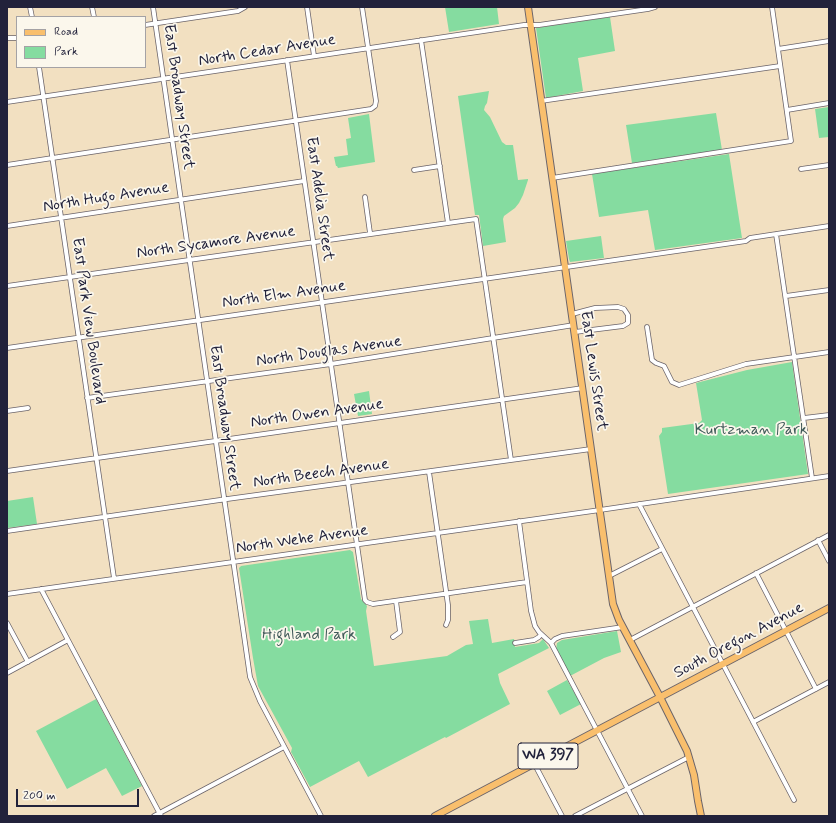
<!DOCTYPE html>
<html>
<head>
<meta charset="utf-8">
<style>
  body { margin:0 }
  #map { position:relative; width:836px; height:823px; overflow:hidden; background:#f2e0c1; font-family:Mynerve,sans-serif }
  canvas { display:block }
  .frame { position:absolute; inset:0; border:8px solid #22223b; pointer-events:none }
  .legend { position:absolute; left:16px; top:16px; width:130px; height:52px; box-sizing:border-box; background:#fbf7ec; border:1px solid #a4a2a5; margin:0; padding:5px 7px; list-style:none; font-size:12px; color:#22223b }
  .legend li { display:flex; align-items:center; gap:8px; height:20px }
  .legend b { width:20px; border:1px solid #a4a2a5 }
  .scale { position:absolute; left:16px; top:789px; width:123px; height:18px; box-sizing:border-box; border:2px solid #22223b; border-top:0; padding-left:5px; font-size:12px; line-height:14px; white-space:nowrap; color:#22223b; -webkit-text-stroke:3px #fbf7ec; paint-order:stroke }
</style>
</head>
<body>
<div id="map">
<canvas width="836" height="823"></canvas>
<div class="frame"></div>
<ul class="legend">
<li><b style="height:5px;background:#f9bf6d"></b>Road</li>
<li><b style="height:11px;background:#85dca0"></b>Park</li>
</ul>
<div class="scale">200 m</div>
</div>
<script>
const g = document.querySelector('canvas').getContext('2d');
g.lineJoin = 'round';
function paint(path, color) { g.fillStyle = color; g.fill(path, 'evenodd'); }
const toPath = rows => new Path2D(rows.map(r => 'M' + r).join(''));
function strokePath(path, color, width, dash) { g.strokeStyle = color; g.lineWidth = width; g.lineCap = dash ? 'butt' : 'round'; g.setLineDash(dash || []); g.stroke(path); }
function drawText(font, color, halo, rows, align = 'center') {
  g.font = font + ' Mynerve,sans-serif'; g.lineWidth = 3.5; g.setLineDash([]); g.textBaseline = 'middle'; g.strokeStyle = halo; g.fillStyle = color; for (const [text, x, y, turn = 0] of rows) {
    g.save(); g.translate(x, y); g.rotate((+turn || 0) * Math.PI / 180); g.textAlign = isNaN(turn) ? turn : align; if (halo) g.strokeText(text, 0, 0); g.fillText(text, 0, 0); g.restore();
  }
}
const green = toPath([
  [445,7,497,7,499,24,449,32],
  [610,17,615,51,578,58,583,91,546,98,536,28],
  [489,91,487,103,485,106,484,110,490,117,502,142,506,145,513,145,518,180,528,179,528,180,523,195,519,203,515,208,504,216,503,219,506,242,483,246,479,215,475,215,458,96],
  [829,107,829,137,819,138,815,109],
  [716,113,722,150,632,163,626,125],
  [369,114,375,162,338,168,337,166,336,166,334,157,348,155,346,139,351,138,348,118],
  [729,154,742,238,655,250,648,210,599,217,592,174],
  [601,236,604,258,570,262,569,259,566,241],
  [792,362,808,474,668,494,659,436,662,432,662,428,699,423,702,420,696,383,747,370],
  [369,391,372,414,358,416,354,394],
  [33,497,37,524,7,528,7,501],
  [350,550,353,552,361,599,367,606,366,611,374,666,447,656,466,645,473,644,469,621,488,619,492,643,514,639,515,647,539,643,543,639,549,648,498,674,500,683,510,704,446,738,445,737,368,777,359,761,310,787,291,752,292,748,258,686,253,658,239,568,241,566],
  [617,631,621,652,604,658,570,676,556,650,557,643,562,640],
  [567,680,581,704,560,715,547,691],
  [96,699,142,786,122,796,106,768,67,789,36,731]
]);
const minor = toPath([
  [30,7,32,17],
  [92,7,94,17],
  [153,7,250,677,260,701,321,816],
  [307,7,314,56],
  [145,25,238,11,245,7],
  [7,38,17,38],
  [421,40,448,223],
  [778,49,829,41],
  [287,60,365,600,367,602,373,604,527,582],
  [39,67,114,578],
  [541,101,780,66],
  [7,102,484,31,524,25,539,25,648,9,655,7],
  [787,110,829,103],
  [7,165,371,109,375,106,376,101,362,7],
  [801,169,829,165],
  [414,170,440,166],
  [552,178,791,141,772,7],
  [365,197,370,233],
  [7,226,304,181],
  [776,234,812,478],
  [7,286,476,219,511,460],
  [786,296,829,290],
  [572,314,595,308,618,307,624,309,628,315,628,323,623,326,575,332],
  [647,327,652,360,656,363,664,366,672,382,679,385,746,364,829,352],
  [7,348,746,241,750,238,829,226],
  [87,398,331,364,574,325],
  [7,411,28,408],
  [804,418,829,415],
  [7,471,583,388],
  [429,472,448,605,448,620,446,625],
  [639,504,794,800],
  [519,521,531,611,535,626,539,632,551,643,642,816],
  [7,531,220,500,591,449],
  [818,540,829,561],
  [756,573,816,689],
  [609,576,662,549],
  [41,589,161,816],
  [7,594,600,510,829,476],
  [7,623,28,662],
  [393,637,400,632,396,601],
  [630,640,829,535],
  [515,643,534,640,539,637,541,634],
  [551,643,555,639,562,636,623,627],
  [7,673,68,640],
  [753,722,829,682],
  [534,763,562,816],
  [154,816,284,747],
  [575,816,689,757]
]);
const primary = toPath([
  [528,7,613,604,619,620,660,697,687,751,694,775,698,801,701,816],
  [435,816,829,608]
]);
const shields = [
  [548,756,60]
];
const shieldNames = [
  ["WA 397",548,756]
];
const streetNames = [
  ["North Cedar Avenue",267,51,-9],
  ["East Broadway Street",178,97,82],
  ["North Hugo Avenue",106,198,-9],
  ["East Adelia Street",319,199,82],
  ["North Sycamore Avenue",216,243,-8],
  ["North Elm Avenue",284,295,-8],
  ["East Park View Boulevard",88,321,82],
  ["North Douglas Avenue",329,352,-8],
  ["East Lewis Street",593,371,82],
  ["North Owen Avenue",317,414,-8],
  ["East Broadway Street",224,418,82],
  ["North Beech Avenue",321,474,-8],
  ["North Wehe Avenue",302,540,-8],
  ["South Oregon Avenue",739,641,-28]
];
const parkNames = [
  ["Kurtzman Park",751,431],
  ["Highland Park",309,636]
];
paint(green, '#85dca0');
strokePath(minor, '#6b646a', 5.5);
strokePath(primary, '#6b646a', 8);
strokePath(minor, '#fff', 4);
strokePath(primary, '#f9bf6d', 6);
for (const [x, y, w] of shields) { const box = new Path2D(); box.roundRect(x - w / 2, y - 13, w, 26, 3); g.fillStyle = '#fbf7ec'; g.fill(box); strokePath(box, '#22223b', 1); }
drawText('bold 15px', '#22223b', null, shieldNames);
drawText('16px', '#22223b', '#fbf7ec', streetNames);
drawText('16px', '#405a59', '#fbf7ec', parkNames);
</script>
</body>
</html>
